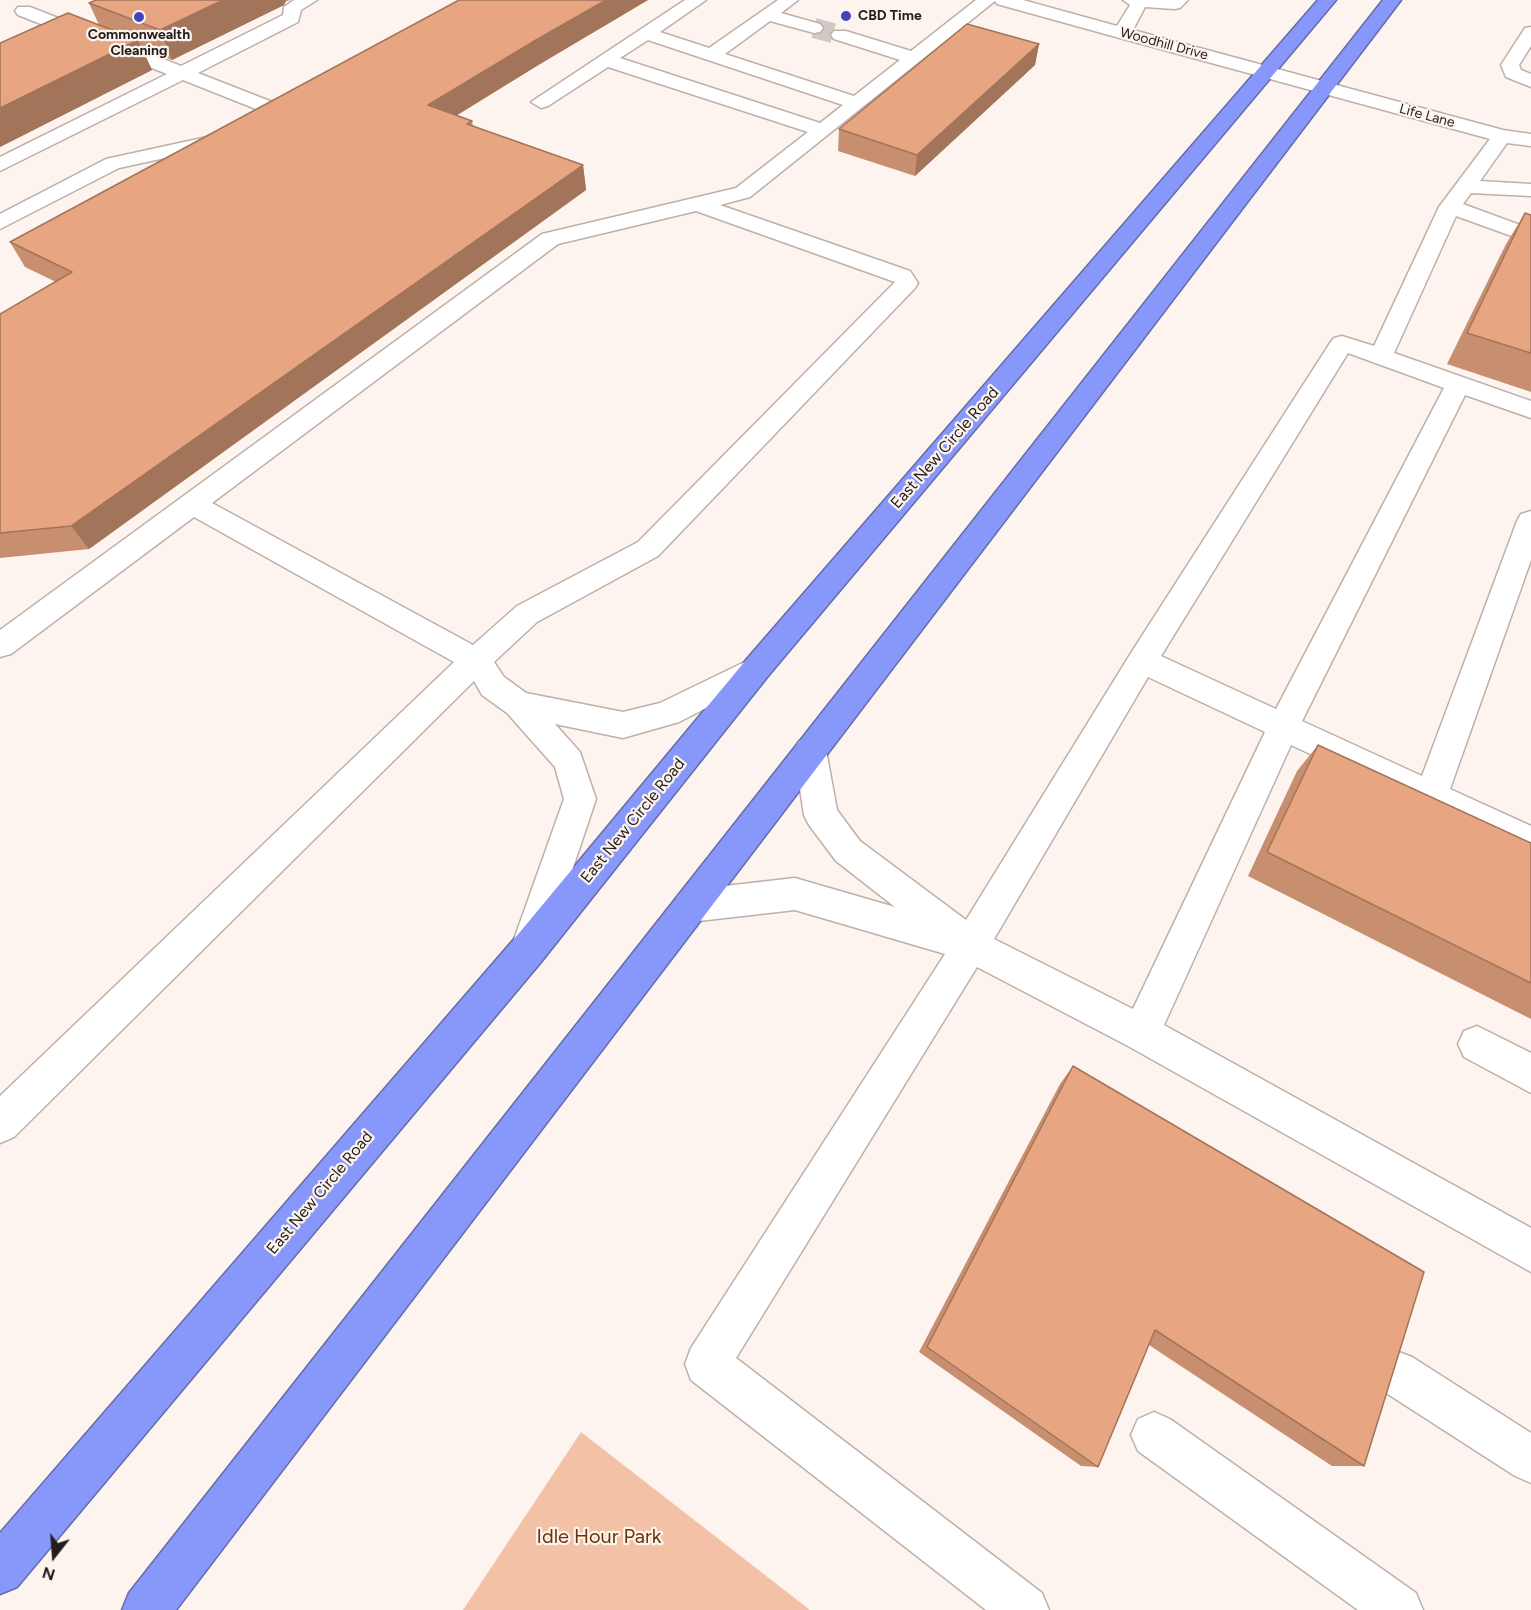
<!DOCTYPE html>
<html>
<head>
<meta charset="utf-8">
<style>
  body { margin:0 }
  #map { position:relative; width:1531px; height:1610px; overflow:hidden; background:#fdf4ef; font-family:Figtree,sans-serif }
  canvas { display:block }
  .north { position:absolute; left:24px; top:1526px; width:60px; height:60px; -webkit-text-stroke:4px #fdf4ef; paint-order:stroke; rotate:197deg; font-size:16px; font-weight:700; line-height:24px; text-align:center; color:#231e1b }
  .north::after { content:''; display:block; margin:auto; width:21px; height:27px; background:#231e1b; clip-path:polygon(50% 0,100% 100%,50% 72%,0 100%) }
</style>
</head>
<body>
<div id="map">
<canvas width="1531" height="1610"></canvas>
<div class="north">N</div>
</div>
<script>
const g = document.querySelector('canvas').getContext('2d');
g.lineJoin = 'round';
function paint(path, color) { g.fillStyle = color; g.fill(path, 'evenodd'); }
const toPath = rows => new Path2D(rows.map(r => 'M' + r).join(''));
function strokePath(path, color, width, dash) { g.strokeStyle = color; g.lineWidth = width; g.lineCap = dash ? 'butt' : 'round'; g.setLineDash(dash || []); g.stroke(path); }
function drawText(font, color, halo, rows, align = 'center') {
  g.font = font + ' Figtree,sans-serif'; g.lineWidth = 4.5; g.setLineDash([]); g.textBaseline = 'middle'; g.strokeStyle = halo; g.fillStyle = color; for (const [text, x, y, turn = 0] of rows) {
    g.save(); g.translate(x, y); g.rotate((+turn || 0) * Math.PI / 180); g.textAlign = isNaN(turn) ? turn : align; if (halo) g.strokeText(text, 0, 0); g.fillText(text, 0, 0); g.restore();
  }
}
const green = toPath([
  [581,1432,810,1610,463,1610]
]);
const minorTunnel = toPath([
  [814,28,840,35]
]);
const minor = toPath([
  [294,0,317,0,301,10,298,22,198,73,280,105,283,109,280,113,266,113,183,80,0,171,0,157,167,74,18,15,15,11,18,7,30,7,181,66,283,15,284,7,294,0],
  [685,0,706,0,660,32,709,48,778,0,798,0,781,13,820,24,823,28,820,32,814,33,770,21,725,54,854,96,900,60,834,39,831,35,834,31,846,31,911,51,976,0,1023,0,1117,26,1130,5,1123,0,1188,0,1180,8,1174,9,1145,7,1133,30,1503,130,1531,134,1531,146,1507,143,1480,181,1531,184,1531,196,1471,193,1463,204,1531,229,1531,243,1456,216,1394,353,1531,401,1531,418,1465,395,1302,721,1422,776,1517,521,1521,514,1531,511,1531,560,1450,789,1531,826,1531,857,1291,745,1164,1025,1531,1228,1531,1272,1128,1046,977,967,736,1358,1042,1593,1049,1610,986,1610,691,1380,685,1364,691,1348,945,954,795,910,690,922,678,917,673,906,678,895,690,890,795,878,895,907,836,861,809,825,804,815,794,750,799,741,810,737,821,741,826,750,837,810,860,841,966,920,1131,653,1330,343,1334,338,1342,336,1374,346,1439,207,1490,139,1116,37,997,4,995,1,750,197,720,205,910,271,918,283,915,288,658,556,537,622,494,662,504,677,526,693,623,712,660,703,757,656,768,660,772,668,768,676,679,722,623,738,555,724,580,752,596,799,543,957,530,961,517,957,512,945,564,799,555,767,507,713,482,695,474,681,14,1137,0,1143,0,1096,454,662,194,517,11,654,0,657,0,630,542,234,736,188,808,132,608,67,548,106,541,108,531,102,685,0],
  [648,40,843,105,820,123,620,58,648,40],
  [696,211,895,282,638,542,517,606,473,645,212,503,558,244,696,211],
  [1348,353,1444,388,1276,709,1161,656,1348,353],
  [1148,677,1265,732,1133,1009,994,939,1148,677],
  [1531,27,1531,46,1519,65,1521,70,1531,74,1531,87,1506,77,1501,65,1525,28,1531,27],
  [228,127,235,129,238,133,220,146,119,168,0,229,0,214,106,159,207,137,228,127],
  [1477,1026,1531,1053,1531,1093,1464,1057,1458,1044,1464,1031,1477,1026],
  [1396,1351,1412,1357,1531,1433,1531,1483,1515,1476,1380,1389,1374,1373,1380,1357,1396,1351],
  [1154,1412,1170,1419,1416,1593,1423,1610,1358,1610,1138,1451,1131,1435,1138,1419,1154,1412]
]);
const highway = toPath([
  [1318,0,1336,0,768,676,541,962,17,1587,0,1594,0,1533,515,938,746,660,1318,0],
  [1383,0,1401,0,176,1610,122,1610,129,1593,1383,0]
]);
const wall = toPath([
  [459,0,648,0,540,64,456,116,472,121,473,126,583,165,586,190,89,549,0,558,0,314,56,282,25,267,10,242],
  [286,1,284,5,172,60,142,48,152,70,0,147,0,43,99,25,89,3],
  [1039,44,1035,65,915,176,838,151,839,129],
  [1525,213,1531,215,1531,392,1447,364,1506,244],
  [1318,745,1531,843,1531,1019,1248,876,1297,771],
  [1073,1066,1364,1466,1332,1466,1149,1345,1098,1467,1081,1466,919,1352,1060,1084]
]);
const shadedWall = toPath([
  [223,0,290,0,286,1,284,5,172,60,160,30],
  [606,0,648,0,540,64,434,129,428,105,536,40],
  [138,40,152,70,0,147,0,108],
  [1039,44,1035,65,915,176,917,155],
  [583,165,586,190,89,549,71,526]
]);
const building = toPath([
  [96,0,223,0,160,30,89,3,96,0],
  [459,0,606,0,536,40,428,105,472,121,467,124,583,165,71,526,0,533,0,314,72,272,10,242,459,0],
  [68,13,138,40,0,108,0,43,68,13],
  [967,24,1039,44,917,155,839,129,967,24],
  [1525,213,1531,215,1531,353,1467,333,1525,213],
  [1318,745,1531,843,1531,983,1267,852,1318,745],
  [1073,1066,1424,1272,1364,1466,1155,1330,1098,1467,927,1347,1073,1066]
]);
const markers = [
  [846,16,6,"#4044b9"],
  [139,17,6,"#4044b9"]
];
const farPoinames = [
  ["CBD Time",858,16],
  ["Commonwealth",139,35,"center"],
  ["Cleaning",139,51,"center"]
];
const farStreetnames = [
  ["Woodhill Drive",1164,44,15],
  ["Life Lane",1427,116,15]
];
const streetNames = [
  ["East New Circle Road",945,448,-49],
  ["East New Circle Road",633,821,-51],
  ["East New Circle Road",320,1193,-50]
];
const nearParknames = [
  ["Idle Hour Park",599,1537]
];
paint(green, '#f3c1a5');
strokePath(minorTunnel, '#d1c9c5', 20, [20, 10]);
strokePath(minor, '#beb0a8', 3);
strokePath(highway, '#646dac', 3);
paint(minor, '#fff');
paint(highway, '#8797fa');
paint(wall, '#c78f6f');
paint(shadedWall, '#a2745a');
paint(building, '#e7a681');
strokePath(building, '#a2745a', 1.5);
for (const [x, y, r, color] of markers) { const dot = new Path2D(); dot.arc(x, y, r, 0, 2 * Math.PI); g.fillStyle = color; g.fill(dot); strokePath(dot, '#fdf4ef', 2); }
drawText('bold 14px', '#231e1b', '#fdf4ef', farPoinames, 'left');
drawText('14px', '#231e1b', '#fdf4ef', farStreetnames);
drawText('16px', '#231e1b', '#fdf4ef', streetNames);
drawText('20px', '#6d3305', '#fdf4ef', nearParknames);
</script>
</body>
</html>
